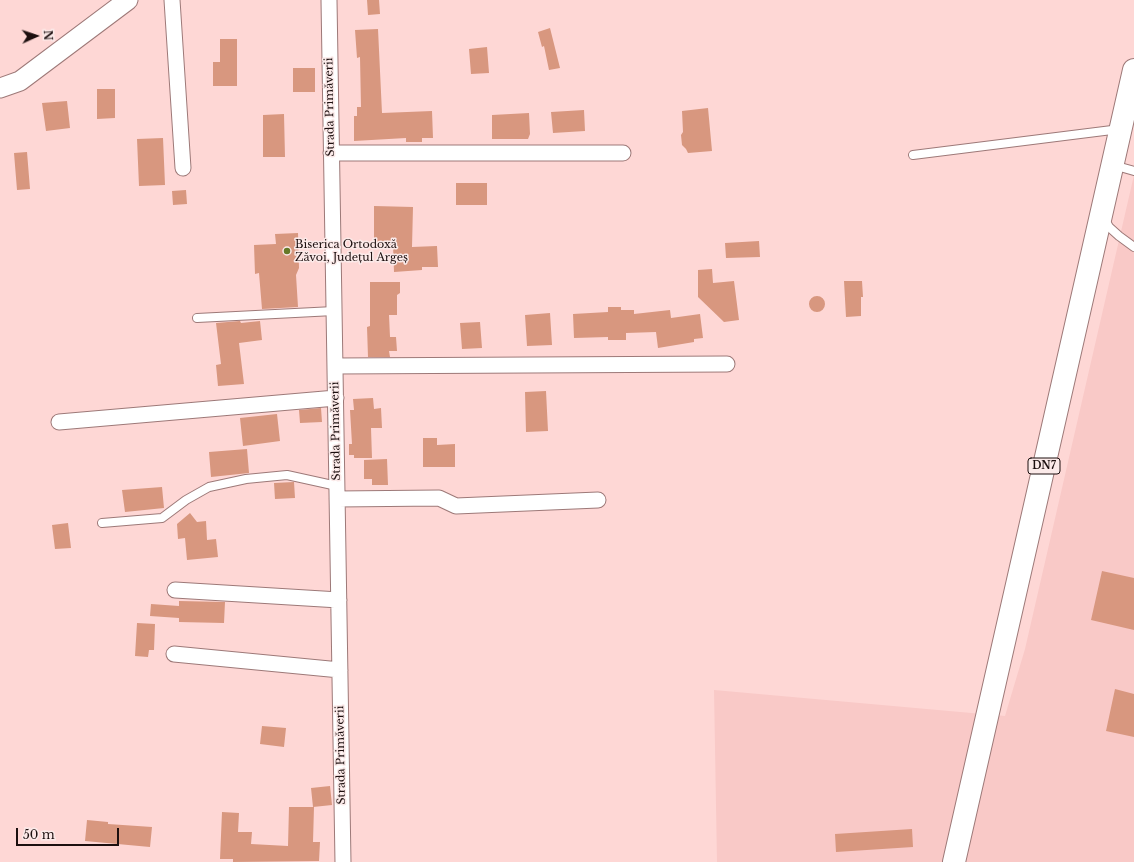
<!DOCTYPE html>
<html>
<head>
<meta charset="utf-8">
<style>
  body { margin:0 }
  #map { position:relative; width:1134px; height:862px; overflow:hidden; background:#fed7d5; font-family:"Libre Baskerville",serif }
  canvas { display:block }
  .north { position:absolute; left:16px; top:16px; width:40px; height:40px; -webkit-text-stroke:3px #fbeae9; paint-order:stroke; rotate:87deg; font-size:11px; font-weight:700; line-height:16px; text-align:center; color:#1c0f0f }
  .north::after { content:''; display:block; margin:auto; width:14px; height:18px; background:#1c0f0f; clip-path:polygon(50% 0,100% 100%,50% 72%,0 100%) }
  .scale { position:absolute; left:16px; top:828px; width:103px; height:18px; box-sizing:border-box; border:2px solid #1c0f0f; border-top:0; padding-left:5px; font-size:12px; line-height:14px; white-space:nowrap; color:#1c0f0f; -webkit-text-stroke:3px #fbeae9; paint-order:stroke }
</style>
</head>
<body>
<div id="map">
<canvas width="1134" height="862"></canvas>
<div class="north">N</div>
<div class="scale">50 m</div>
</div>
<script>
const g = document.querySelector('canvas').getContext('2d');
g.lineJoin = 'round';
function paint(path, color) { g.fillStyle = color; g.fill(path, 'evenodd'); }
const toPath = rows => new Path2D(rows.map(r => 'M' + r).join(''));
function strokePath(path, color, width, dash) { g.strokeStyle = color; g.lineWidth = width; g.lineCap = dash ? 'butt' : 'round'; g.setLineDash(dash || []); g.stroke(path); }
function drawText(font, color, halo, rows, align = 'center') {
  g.font = font + ' "Libre Baskerville",serif'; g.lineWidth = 3; g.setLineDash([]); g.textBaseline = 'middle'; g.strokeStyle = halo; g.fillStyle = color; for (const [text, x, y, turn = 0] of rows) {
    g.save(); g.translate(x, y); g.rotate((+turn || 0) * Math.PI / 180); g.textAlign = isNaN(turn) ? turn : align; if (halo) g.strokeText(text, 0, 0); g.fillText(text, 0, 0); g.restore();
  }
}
const built = toPath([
  [1134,175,1134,862,717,862,714,690,1005,716,1025,649]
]);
const building = toPath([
  [367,0,379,0,380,14,368,15],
  [550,28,560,68,549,70,544,46,542,47,538,32],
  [378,29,382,113,432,111,433,138,422,138,422,142,406,142,406,138,354,141,354,116,357,116,357,107,361,107,360,57,357,58,355,30],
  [220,39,237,39,237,86,213,86,213,62,220,62],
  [487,47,489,73,471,74,469,49],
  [293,68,315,68,315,92,293,92],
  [97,89,115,89,115,118,97,119],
  [67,101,70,128,46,131,42,103],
  [708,108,712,151,688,153,686,149,682,145,681,135,683,132,682,111],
  [584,110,585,131,553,133,551,112],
  [529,113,530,134,528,139,492,139,492,115],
  [284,114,285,157,263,157,263,115],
  [163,138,165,185,139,186,137,139],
  [27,152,30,189,17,190,14,153],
  [456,183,487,183,487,205,456,205],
  [186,190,187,204,173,205,172,191],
  [374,206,413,207,412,247,437,246,438,267,422,267,422,270,394,272,393,245,374,245],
  [298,233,299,268,296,275,298,307,262,309,259,273,255,274,254,245,276,244,275,234],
  [759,241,760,257,726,258,725,243],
  [712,269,713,283,734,281,739,320,724,322,698,297,698,270],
  [844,281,862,281,863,297,861,297,861,316,846,317],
  [370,282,400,282,400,293,397,295,397,315,389,315,390,337,396,337,397,351,389,351,390,357,368,357,367,327,370,326],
  '809 304a8 8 0 1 1 16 0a8 8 0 1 1-16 0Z',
  [608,307,621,307,621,310,634,310,634,314,670,310,671,318,700,314,703,338,694,339,694,342,658,348,656,332,626,333,626,340,608,340,608,337,574,338,573,314,608,312],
  [550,313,552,345,527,346,525,315],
  [240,321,241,323,260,321,262,340,239,343,244,384,218,386,216,365,221,364,216,323],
  [480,322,482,348,462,349,460,323],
  [546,391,548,431,526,432,525,392],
  [373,398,374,409,381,408,382,428,371,428,372,458,354,458,354,455,349,455,349,444,352,444,350,410,354,410,353,399],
  [321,408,322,422,300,423,299,410],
  [277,414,280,441,243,446,240,418],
  [423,438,437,438,437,445,455,444,455,467,423,467],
  [247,449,249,473,211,477,209,452],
  [387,459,388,485,372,485,372,479,364,479,364,460],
  [294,482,295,498,275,499,274,483],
  [162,487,164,508,125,512,122,490],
  [190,513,197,522,206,521,207,540,216,539,218,557,187,560,185,538,178,539,177,524],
  [68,523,71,548,55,549,52,525],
  [1102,571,1134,578,1134,630,1091,620],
  [179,601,225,602,224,623,179,622,179,618,150,616,151,604,179,606],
  [137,623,155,624,154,650,149,650,148,657,135,656],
  [1115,689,1134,694,1134,737,1106,731],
  [262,726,286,728,284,747,260,744],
  [330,786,332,805,313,807,311,788],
  [289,807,314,807,313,842,320,842,319,861,233,862,233,859,220,859,222,812,239,813,238,832,252,832,251,844,288,846],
  [87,820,108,822,108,824,152,827,150,847,85,841],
  [912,829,913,847,836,852,835,834]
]);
const service = toPath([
  [913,155,1120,129],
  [1113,165,1134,171],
  [1104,218,1109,227,1119,236,1134,247],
  [197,318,334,311],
  [102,523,162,518,186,500,209,487,246,479,287,475,337,486]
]);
const minor = toPath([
  [172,0,183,168],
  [329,0,343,862],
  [331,153,623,153],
  [335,366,727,364],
  [59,422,336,398],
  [337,499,439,498,456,506,598,500],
  [175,590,339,600],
  [174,654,340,670]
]);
const tertiary = toPath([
  [0,88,20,81,128,0]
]);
const primary = toPath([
  [954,862,1134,70]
]);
const markers = [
  [287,251,4,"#657928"]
];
const shields = [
  [1044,466,32]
];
const shieldNames = [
  ["DN7",1044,466]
];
const streetNames = [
  ["Strada Primăverii",330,107,-91],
  ["Strada Primăverii",336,431,-91],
  ["Strada Primăverii",341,755,-91]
];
const poiNames = [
  ["Biserica Ortodoxă",295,245],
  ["Zăvoi, Județul Argeș",295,258]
];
paint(built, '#f9c9c7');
paint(building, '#d8977f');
strokePath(service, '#9d7978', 10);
strokePath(minor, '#9d7978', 17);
strokePath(tertiary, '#9d7978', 21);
strokePath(primary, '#9d7978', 24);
strokePath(service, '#fff', 8);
strokePath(minor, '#fff', 15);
strokePath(tertiary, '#fff', 19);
strokePath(primary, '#fff', 22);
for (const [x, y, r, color] of markers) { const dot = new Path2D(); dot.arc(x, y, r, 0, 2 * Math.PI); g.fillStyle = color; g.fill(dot); strokePath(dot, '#fbeae9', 1.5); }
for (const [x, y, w] of shields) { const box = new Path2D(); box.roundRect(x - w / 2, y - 8, w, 16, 3); g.fillStyle = '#fbeae9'; g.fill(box); strokePath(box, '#1c0f0f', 1); }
drawText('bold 10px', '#1c0f0f', null, shieldNames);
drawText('11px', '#1c0f0f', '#fbeae9', streetNames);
drawText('11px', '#1c0f0f', '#fbeae9', poiNames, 'left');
</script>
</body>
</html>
